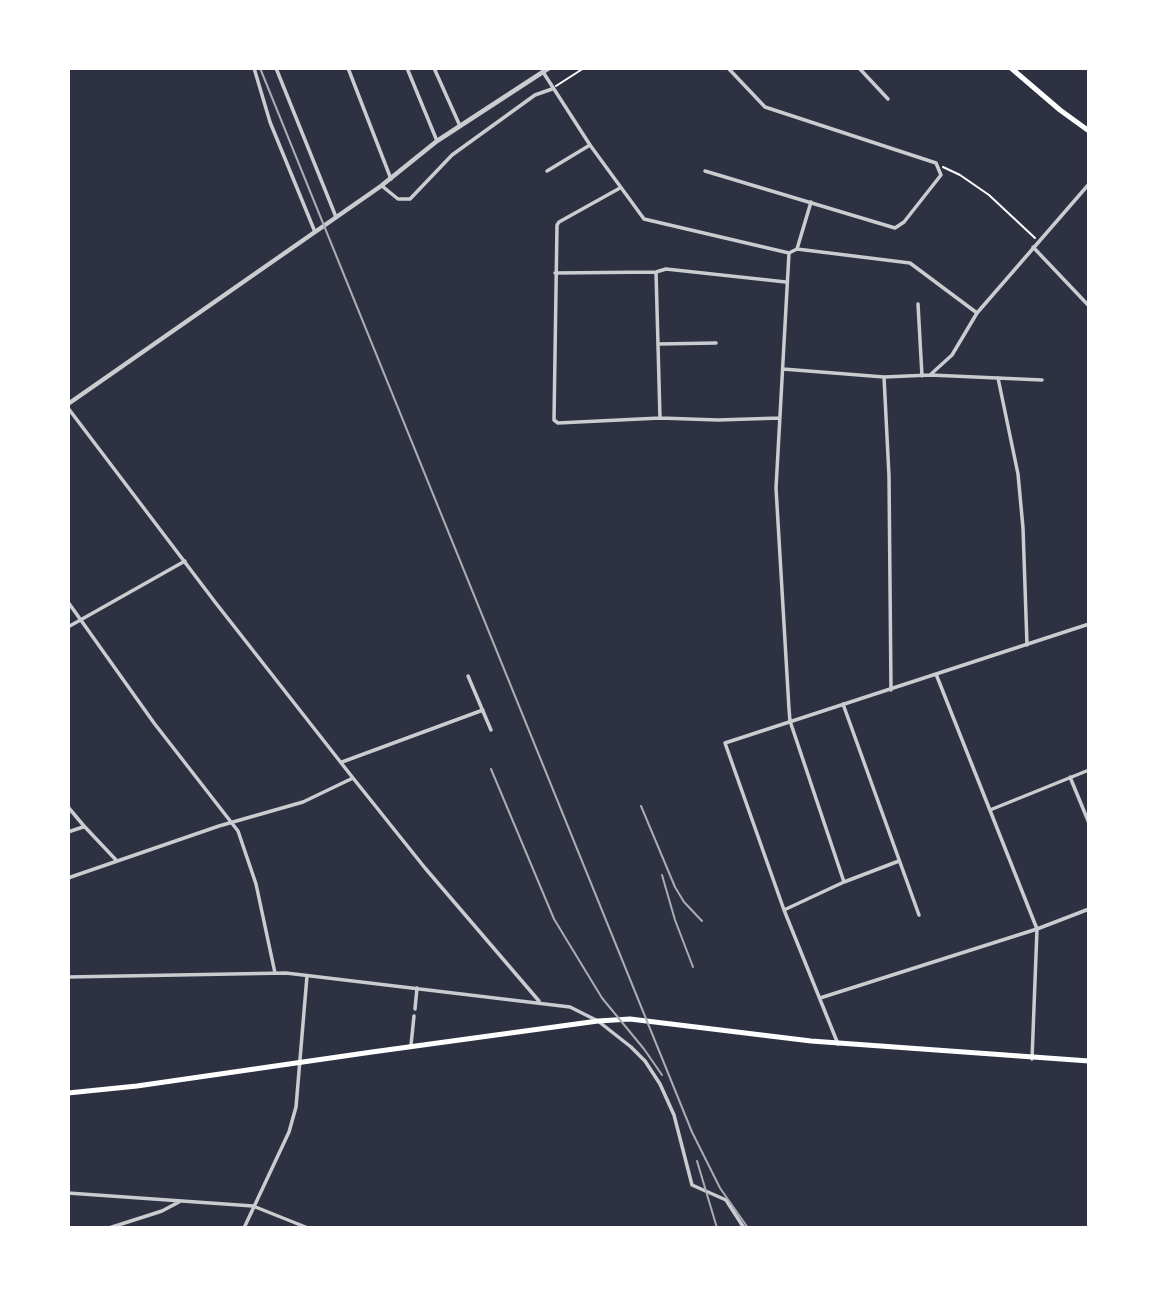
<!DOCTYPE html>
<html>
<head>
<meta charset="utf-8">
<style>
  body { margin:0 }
  #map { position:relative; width:1157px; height:1296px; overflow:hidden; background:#2d3142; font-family:Rubik,sans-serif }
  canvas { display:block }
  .frame { position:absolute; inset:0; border:70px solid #fff; pointer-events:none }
</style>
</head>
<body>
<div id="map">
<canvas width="1157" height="1296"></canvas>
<div class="frame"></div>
</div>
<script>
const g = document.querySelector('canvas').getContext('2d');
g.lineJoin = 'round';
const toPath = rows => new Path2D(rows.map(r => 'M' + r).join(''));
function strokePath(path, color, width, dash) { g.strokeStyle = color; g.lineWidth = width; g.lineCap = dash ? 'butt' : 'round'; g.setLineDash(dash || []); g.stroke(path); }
const path = toPath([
  [556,86,584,68],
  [943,167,960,175,989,195,1035,238]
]);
const minor = toPath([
  [254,68,270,122,315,232],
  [276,68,336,217],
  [348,68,391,179],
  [407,68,437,141],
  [434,68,460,126],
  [859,68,888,99],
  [543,72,590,145,644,219,789,253,776,488,789,709,790,721,844,882],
  [547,171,590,145],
  [705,171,895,228,904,222,941,175,936,163,765,107,728,68],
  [382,186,398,199,410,199,452,155,535,95,552,89],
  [620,188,559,222,557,225,554,420,558,423,660,418,718,420,780,418],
  [1033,247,1089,306],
  [797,249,910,263,977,313],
  [789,253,797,249,811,202],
  [656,272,660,418],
  [555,273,656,272,666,269,786,282],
  [918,304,922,376],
  [658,344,716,343],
  [783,369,884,377,930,375,1042,380],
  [930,375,952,355,977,313,1089,184],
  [884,377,889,476,891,690],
  [998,378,1018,474,1023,528,1027,645],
  [68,408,215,602,353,778,425,868,539,1001],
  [68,602,154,723,238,831,256,884,275,973],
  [68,627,185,561],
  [936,674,1037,929,1032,1059],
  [468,676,491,730],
  [843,704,919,915],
  [342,762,483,710],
  [1070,777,1089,823],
  [68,807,84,826,117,861],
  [990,810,1089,770],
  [68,832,83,827],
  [68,878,219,826,303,802,353,778],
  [784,910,844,882,899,861],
  [68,977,286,973,570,1007,598,1021,631,1047,645,1061,660,1084,674,1115,692,1185,726,1200,744,1228],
  [820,998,1037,929,1089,909],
  [415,1009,417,988],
  [838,1044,784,910,725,743,1089,624],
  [411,1045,414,1016],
  [68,1193,253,1206,308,1228],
  [109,1228,162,1211,179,1202],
  [244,1228,289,1132,296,1107,307,976]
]);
const tertiary = toPath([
  [68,404,381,186,437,141,549,68]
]);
const secondary = toPath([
  [68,1093,137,1086,372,1052,598,1021,630,1019,811,1041,1089,1061]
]);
const primary = toPath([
  [1011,68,1060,110,1089,131]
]);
const rail = toPath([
  [260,68,692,1132,720,1188,748,1228],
  [491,769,554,919,602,998,644,1049,662,1075],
  [641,806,675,887,684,902,702,921],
  [662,875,675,920,693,967],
  [697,1161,717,1228]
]);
strokePath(path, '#fff', 2);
strokePath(minor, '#caccd0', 3.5);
strokePath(tertiary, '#caccd0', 4.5);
strokePath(secondary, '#fff', 5);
strokePath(primary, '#fff', 5);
strokePath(rail, '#abadb3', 2);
</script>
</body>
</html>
